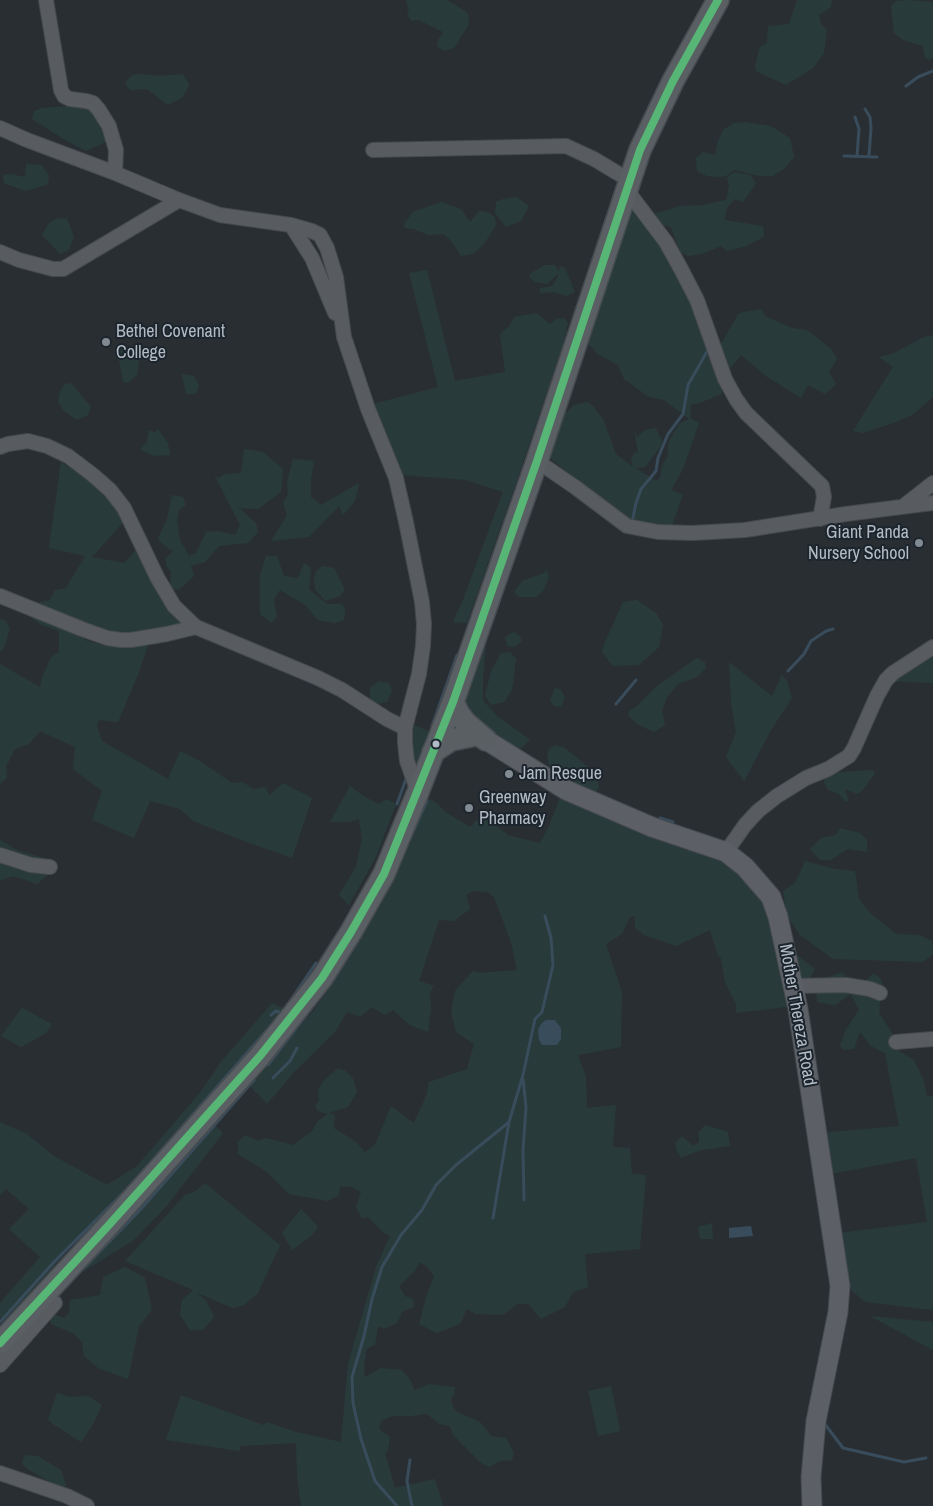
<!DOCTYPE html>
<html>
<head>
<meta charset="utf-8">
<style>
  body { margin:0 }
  canvas { display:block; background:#292e33 }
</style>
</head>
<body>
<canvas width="933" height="1506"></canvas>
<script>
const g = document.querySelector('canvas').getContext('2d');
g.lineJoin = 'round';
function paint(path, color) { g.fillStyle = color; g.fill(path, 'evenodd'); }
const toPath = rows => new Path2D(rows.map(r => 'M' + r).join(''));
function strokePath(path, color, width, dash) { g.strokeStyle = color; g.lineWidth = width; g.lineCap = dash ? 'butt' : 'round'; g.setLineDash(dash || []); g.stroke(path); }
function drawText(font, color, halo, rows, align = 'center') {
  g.font = font + ' "Archivo Narrow",sans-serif'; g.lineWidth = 4; g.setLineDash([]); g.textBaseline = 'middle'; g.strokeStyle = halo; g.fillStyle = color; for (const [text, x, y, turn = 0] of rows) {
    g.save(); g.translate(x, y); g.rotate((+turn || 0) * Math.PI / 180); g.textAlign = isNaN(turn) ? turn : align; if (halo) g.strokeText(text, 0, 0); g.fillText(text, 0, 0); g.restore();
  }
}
const green = toPath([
  [406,0,447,0,468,13,469,24,454,48,444,51,438,47,437,42,443,32,419,20,411,21,407,14,409,11],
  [797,0,832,0,831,7,819,15,821,24,827,30,824,53,813,68,786,85,756,71,755,66,760,47,767,43,768,26,789,24],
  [908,0,933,2,933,58,929,60,925,57,923,46,903,40,894,33,891,6,896,1],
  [142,74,161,76,183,74,189,85,183,97,168,105,147,89,130,90,125,83,132,75],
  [87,105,113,139,86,151,67,141,32,119,34,111,42,108],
  [745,122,771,126,790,138,794,157,785,168,773,176,759,176,734,170,726,176,718,177,707,176,697,171,696,158,703,152,715,155,718,141,723,130,734,123],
  [26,164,41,165,49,175,48,184,26,191,4,183,3,175,11,174,25,177],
  [734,172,750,175,756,183,743,202,735,199,728,206,724,220,763,226,764,237,746,246,727,251,721,246,702,254,688,256,680,252,671,227,658,224,654,214,680,206,703,205,726,200,729,186,727,177],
  [517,197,529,206,521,221,506,227,495,213,496,202,503,199],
  [631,198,665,246,715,354,739,313,761,309,765,316,792,328,807,330,831,349,837,359,829,372,836,384,825,394,808,385,801,398,766,376,741,355,720,380,722,394,697,404,691,404,690,418,699,423,683,469,671,490,683,495,671,528,626,521,548,456,563,411,567,412,574,405,587,402,593,406,603,419,616,454,633,467,631,460,634,453,638,452,634,429,637,437,645,430,656,428,662,441,661,446,645,467,635,468,657,481,660,477,662,465,668,456,668,443,679,424,689,419,664,400,649,397,624,379,618,365,596,353,594,349,586,343],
  [441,202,461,209,470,222,479,211,487,212,495,217,496,225,484,244,473,254,461,256,452,242,444,234,428,235,414,229,405,228,404,224,413,212],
  [58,218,67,219,74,237,69,250,60,254,42,235,49,223],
  [545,265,555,265,559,272,560,266,565,268,575,292,567,296,553,292,540,293,540,288,552,286,558,277,558,274,547,284,535,282,531,279,529,274],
  [427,270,455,381,505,372,500,335,504,330,509,327,514,317,536,313,550,324,556,319,564,318,568,323,563,345,518,477,467,623,453,622,463,600,503,492,466,480,403,475,373,404,438,387,409,273],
  [933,335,933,397,912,415,896,422,863,433,853,431,893,367,879,357,892,354,924,337],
  [119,347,128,348,131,357,139,360,137,375,128,383,123,382,118,354],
  [182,374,194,376,199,385,196,394,186,394],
  [71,383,91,407,87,416,76,420,63,410,58,402,60,391,65,384],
  [158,429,168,443,170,455,154,456,141,450,143,445,147,443,149,430,155,433],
  [244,449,263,452,283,469,281,492,258,509,239,508,256,523,258,532,248,543,219,546,205,562,191,566,194,576,180,589,173,590,188,622,138,635,106,630,75,622,85,640,105,646,132,646,150,639,138,675,118,722,99,720,97,726,102,741,168,779,180,751,200,761,232,783,243,782,253,789,266,787,269,795,283,783,312,798,292,858,244,841,193,821,180,809,150,801,134,838,92,820,102,791,73,769,75,747,40,731,29,744,15,749,6,767,7,778,0,784,0,664,40,687,42,678,51,657,59,652,59,631,42,625,29,616,27,605,50,600,55,590,66,588,85,556,49,548,61,462,90,481,126,519,92,557,124,563,138,548,172,590,170,585,171,572,166,565,166,558,173,551,165,546,158,539,167,519,172,495,183,497,186,505,179,510,177,520,180,540,189,556,196,553,206,532,218,531,235,535,240,525,214,474,218,478,225,474,241,473],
  [293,459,314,461,311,480,311,497,321,505,359,483,355,501,343,515,339,506,309,537,271,541,287,515,283,503,288,494,287,482],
  [266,556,277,556,284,576,298,578,304,563,311,568,309,589,327,604,342,604,345,609,344,620,335,623,318,620,304,604,280,590,274,600,277,617,271,623,260,614,260,575],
  [323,566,334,568,345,590,340,596,325,601,315,589,314,579,316,571],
  [547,570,549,577,543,591,536,597,519,597,514,592,522,581,542,574],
  [637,600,656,613,663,625,659,647,639,665,612,666,602,651,605,642,623,602],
  [0,619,5,620,10,629,3,649,0,652],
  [514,632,520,636,522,641,514,647,507,646,505,638,509,634],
  [486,643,483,678,483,700,497,716,530,740,518,751,468,717,462,709],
  [933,651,933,683,888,681],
  [510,652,516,659,512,690,504,702,491,705,485,696,491,671,501,653],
  [697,658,705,662,706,668,697,677,678,684,667,697,662,710,665,725,654,732,637,724,628,715,630,710,636,707,657,686],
  [729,662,772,696,782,675,787,681,792,698,771,730,744,781,726,757,736,732,731,701],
  [379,681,389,683,392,691,387,702,379,704,370,699,370,688],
  [555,688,560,689,565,697,561,707,554,706,550,700],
  [409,723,429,731,418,765,414,765],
  [555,745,565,748,594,772,599,786,595,794,587,793,551,772,547,757,549,749],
  [873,770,875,774,869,781,863,790,857,794,845,789,849,802,845,801,840,795,827,789,824,782,827,773],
  [350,786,363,796,379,804,387,799,396,804,376,857,349,905,339,895,356,867,362,839,359,819,349,822,330,822],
  [562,793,710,854,737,870,754,883,794,953,815,969,793,1006,736,1013,736,1004,725,982,721,959,717,953,710,930,676,946,644,935,635,928,635,916,630,917,622,934,606,944,622,992,621,1047,578,1055,586,1077,587,1108,616,1105,613,1147,630,1148,632,1174,646,1175,640,1249,585,1254,588,1287,573,1292,565,1307,541,1319,528,1304,517,1304,503,1315,476,1314,467,1309,460,1324,437,1333,419,1324,427,1294,434,1276,427,1267,420,1262,414,1272,399,1286,405,1296,413,1299,414,1307,402,1312,397,1323,384,1329,378,1326,375,1345,367,1348,364,1364,365,1377,381,1368,402,1370,411,1381,414,1390,429,1384,455,1387,455,1391,451,1400,455,1411,480,1422,491,1436,506,1438,514,1453,512,1460,500,1461,489,1467,480,1462,453,1435,450,1426,440,1424,427,1414,411,1416,392,1416,381,1421,379,1429,390,1437,388,1450,385,1453,395,1488,435,1479,443,1506,301,1506,297,1475,296,1443,240,1446,240,1451,166,1440,181,1395,263,1425,267,1422,296,1432,341,1442,348,1364,376,1267,390,1236,384,1233,368,1217,362,1218,356,1207,361,1192,351,1187,340,1186,339,1195,328,1201,289,1194,267,1172,238,1154,238,1142,245,1135,258,1141,266,1138,293,1145,312,1131,318,1121,328,1114,318,1111,315,1107,319,1100,318,1091,323,1081,338,1068,346,1071,353,1078,357,1092,348,1107,329,1113,335,1115,334,1128,356,1142,365,1152,375,1145,391,1106,414,1123,427,1094,429,1082,467,1069,474,1044,456,1032,451,1012,455,991,473,971,479,973,517,970,511,942,494,897,487,892,473,891,466,895,470,909,454,921,439,920,419,981,434,986,430,992,431,1009,428,1032,410,1025,393,1010,384,1015,372,1007,360,1017,347,1012,335,1032,296,1070,267,1104,249,1085,313,1011,336,978,425,797,435,802,447,813,470,827,482,815,508,835,540,843,548,828],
  [840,828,860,833,867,840,867,852,848,849,830,860,820,860,810,849,821,838,836,835],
  [0,840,17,850,43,858,56,868,37,884,13,876,0,881],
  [805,861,835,869,855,871,859,899,870,913,896,934,919,935,932,941,933,954,923,962,833,959,800,935,787,916,783,891,795,883],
  [842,972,850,983,860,986,874,973,882,980,879,1013,892,1033,899,1051,914,1060,924,1081,927,1096,933,1096,933,1310,865,1302,851,1290,839,1233,927,1222,916,1158,830,1174,822,1133,899,1126,885,1053,871,1046,860,1032,854,1049,844,1050,840,1046,845,1031,859,1010,851,994,835,1005,817,1002,816,990,824,979],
  [272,1003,287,1010,122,1198,70,1248,5,1322,0,1317,0,1303,40,1257,9,1229,29,1209,6,1189,0,1195,0,1122,27,1134,54,1156,107,1185,137,1166,199,1094,221,1062],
  [22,1008,52,1024,46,1033,21,1047,1,1036],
  [215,1125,223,1133,166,1207,134,1240,81,1273],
  [705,1125,728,1132,730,1146,701,1150,681,1158,677,1151,675,1143,682,1136,693,1146,699,1142,699,1132],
  [205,1183,280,1245,258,1293,244,1305,233,1308,195,1292,206,1300,214,1317,203,1330,190,1330,180,1315,182,1300,193,1290,125,1261,185,1195,196,1191],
  [301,1209,318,1227,312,1235,292,1250,282,1233],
  [712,1223,713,1239,700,1239,698,1227],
  [125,1267,145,1278,152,1310,139,1326,128,1379,98,1368,84,1356,82,1342,74,1334,51,1324,49,1316,52,1314,64,1318,69,1313,70,1300,100,1295,103,1277],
  [870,1316,933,1322,933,1350],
  [611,1386,620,1431,598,1436,588,1391],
  [57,1393,70,1397,88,1396,102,1405,93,1424,81,1442,53,1424,48,1419],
  [26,1455,38,1456,61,1470,66,1486,60,1488,28,1469,23,1465,22,1461]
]);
const water = toPath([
  [546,1020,555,1020,561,1028,561,1039,557,1045,542,1045,539,1040,538,1030,541,1024],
  [751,1226,753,1236,729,1238,729,1228]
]);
const stream = toPath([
  [906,86,918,77,933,71],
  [865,109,870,117,871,128,869,156],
  [855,117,859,129,857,156],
  [844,156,877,157],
  [633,518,636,503,641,489,656,471,658,458,668,434,683,414,688,385,709,348],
  [788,671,804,654,811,641,826,631,833,629],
  [616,704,636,680],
  [432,726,457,655],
  [397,804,407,776],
  [660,818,673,822],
  [410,839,427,801],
  [334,979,358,940],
  [288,1004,316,963],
  [271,1015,276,1011,282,1013,283,1012],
  [268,1065,327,988],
  [273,1078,290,1061,297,1048],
  [523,1079,526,1107,523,1150,524,1200],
  [493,1218,509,1122,523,1075,535,1019,542,1012,553,965,551,938,545,916],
  [85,1267,141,1209,254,1080],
  [0,1322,54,1262,130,1186,267,1030],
  [824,1423,843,1448,904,1462,926,1458],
  [410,1460,407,1481,412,1506],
  [397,1506,375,1481,361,1439,353,1403,352,1377,364,1336,372,1299,382,1267,401,1235,422,1210,436,1185,456,1165,509,1122]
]);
const street = toPath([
  [46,0,61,90,64,96,70,99,86,101,93,103,99,110,109,126,116,150,115,173],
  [0,128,27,140,115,173,179,200,220,215,291,225,312,231,320,235,327,248,336,277,344,337,368,409,396,478,406,522,422,602,424,624,423,646,419,674,405,728],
  [373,150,566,146,594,159,629,180],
  [626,189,666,242,681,269,697,300,725,379,736,399,746,413,822,486,824,497,820,519],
  [291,225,312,258,335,313],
  [0,252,19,260,53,269,63,269,179,200],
  [0,447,8,444,28,441,47,446,68,456,93,475,110,490,124,508,157,577,174,606,196,627,318,678,342,690,387,719,405,728,405,743,407,761,418,792],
  [537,461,575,487,627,526,658,532,693,533,745,530,846,514,933,503],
  [905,505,933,483],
  [0,596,82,629,107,638,121,640,131,640,167,634,196,627],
  [726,852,745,825,758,811,777,796,806,778,828,769,849,756,854,748,877,696,886,680,893,673,933,647],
  [0,855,31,865,50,867],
  [793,986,846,985,870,989,880,993],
  [896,1042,933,1039],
  [0,1365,55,1303],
  [0,1473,67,1496,87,1506]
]);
const secondary = toPath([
  [472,734,486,740,566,790,652,827,726,852,745,867,771,897,778,917,798,1009,840,1286,838,1312,816,1421,811,1477,812,1506]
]);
const primary = toPath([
  [453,702,459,714,466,723,486,740],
  [433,752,451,740,476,735],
  [0,1343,108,1226,260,1056,322,978,351,932,384,874,418,792,453,702,537,461,640,150,673,81,718,0]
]);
const bus1 = toPath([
  [0,1343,108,1226,260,1056,322,978,351,932,384,874,453,702,537,461,640,150,673,81,718,0]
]);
const markers = [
  [106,342,5,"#828a91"],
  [919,543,5,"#828a91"],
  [436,744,4.5,"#b2bbc4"],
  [509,774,5,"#828a91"],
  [469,808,5,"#828a91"]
];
const poiNames = [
  ["Bethel Covenant",116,332],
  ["College",116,353],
  ["Giant Panda",909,533,"right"],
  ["Nursery School",909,554,"right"],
  ["Jam Resque",519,774],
  ["Greenway",479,798],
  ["Pharmacy",479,819]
];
const streetNames = [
  ["Mother Thereza Road",797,1015,80]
];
paint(green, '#283b3a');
paint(water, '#384c5b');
strokePath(stream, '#384c5b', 3);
strokePath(street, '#464a4e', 16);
strokePath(secondary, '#464a4e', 21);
strokePath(primary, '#464b50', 24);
strokePath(street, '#585c61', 14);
strokePath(secondary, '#5c6066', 19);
strokePath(primary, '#5a5f63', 21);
strokePath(bus1, '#57b575', 8);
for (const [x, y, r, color] of markers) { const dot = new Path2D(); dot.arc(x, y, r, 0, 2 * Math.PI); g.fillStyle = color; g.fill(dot); strokePath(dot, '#1c252d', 2); }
drawText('18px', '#b2bbc4', '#1c252d', poiNames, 'left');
drawText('18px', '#b2bbc4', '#1c252d', streetNames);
</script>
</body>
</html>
